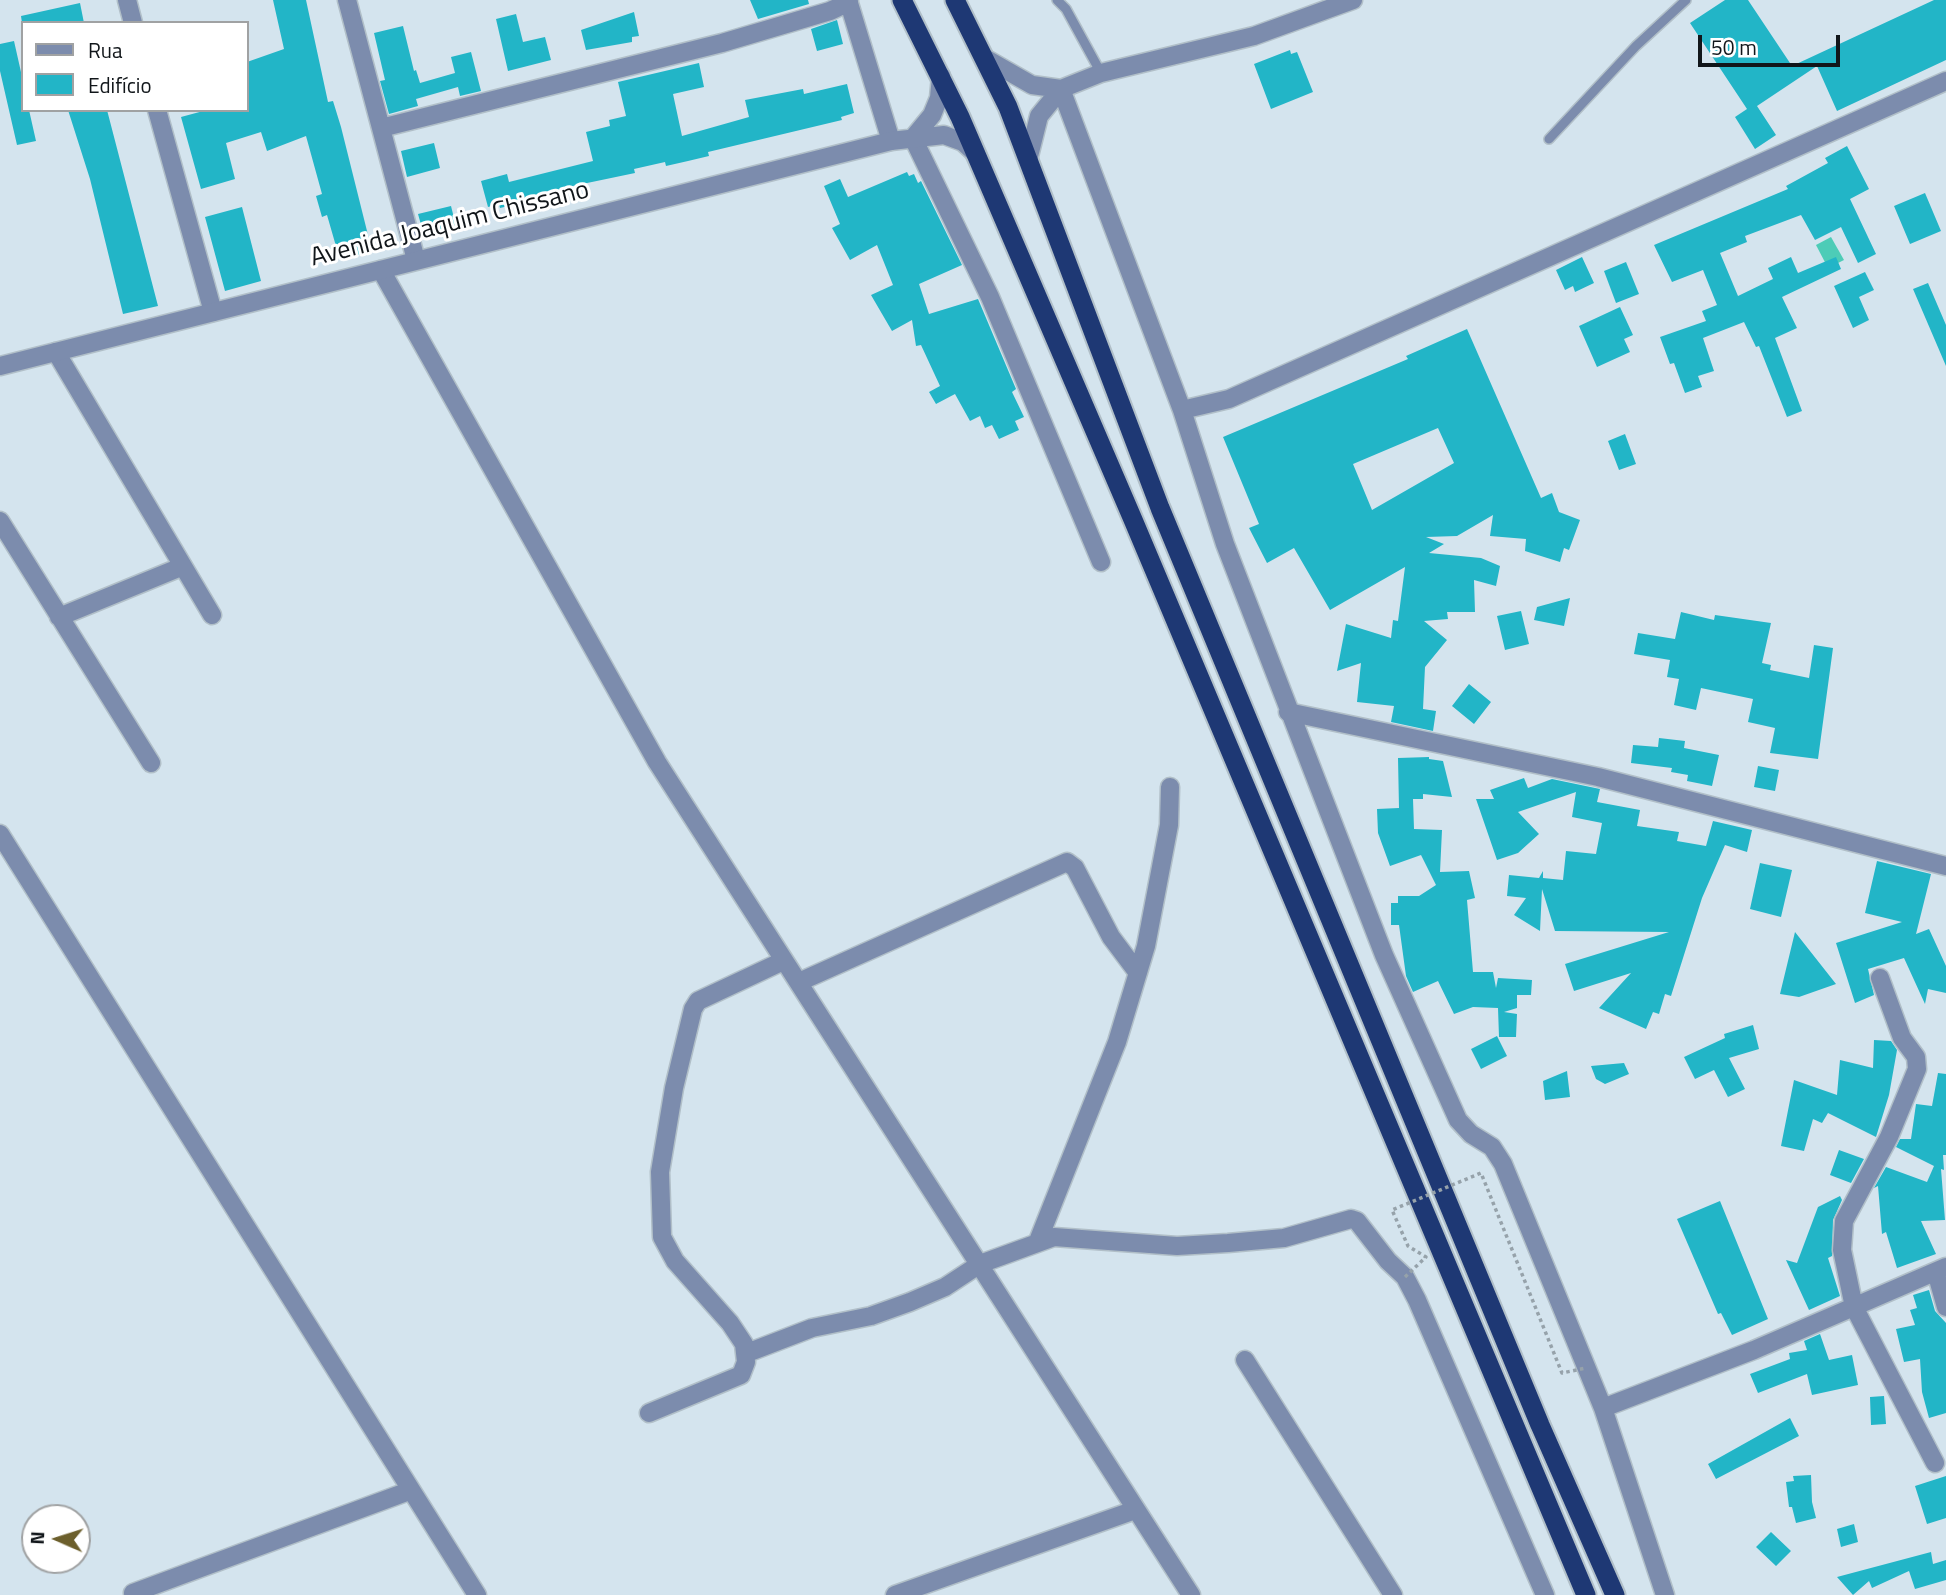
<!DOCTYPE html>
<html>
<head>
<meta charset="utf-8">
<style>
  body { margin:0 }
  #map { position:relative; width:1946px; height:1595px; overflow:hidden; background:#d4e4ee; font-family:"Titillium Web",sans-serif }
  canvas { display:block }
  .legend { position:absolute; left:21px; top:21px; width:228px; height:91px; box-sizing:border-box; background:#fff; border:2px solid #a0a2a3; margin:0; padding:9px 12px; list-style:none; font-size:21px; color:#11161a }
  .legend li { display:flex; align-items:center; gap:14px; height:35px }
  .legend b { width:35px; border:2px solid #a0a2a3 }
  .north { position:absolute; left:21px; top:1504px; width:70px; height:70px; box-sizing:border-box; background:#fff; border:2px solid #a0a2a3; border-radius:50%; rotate:273deg; font-size:19px; font-weight:700; line-height:28px; text-align:center; color:#11161a }
  .north::after { content:''; display:block; margin:auto; width:24px; height:32px; background:#6c5f2c; clip-path:polygon(50% 0,100% 100%,50% 72%,0 100%) }
  .scale { position:absolute; left:1698px; top:35px; width:142px; height:32px; box-sizing:border-box; border:4px solid #11161a; border-top:0; padding-left:9px; font-size:21px; line-height:24px; white-space:nowrap; color:#11161a; -webkit-text-stroke:5px #fff; paint-order:stroke }
</style>
</head>
<body>
<div id="map">
<canvas width="1946" height="1595"></canvas>
<ul class="legend">
<li><b style="height:9px;background:#7c8cad"></b>Rua</li>
<li><b style="height:19px;background:#22b5c7"></b>Edifício</li>
</ul>
<div class="north">N</div>
<div class="scale">50 m</div>
</div>
<script>
const g = document.querySelector('canvas').getContext('2d');
g.lineJoin = 'round';
function paint(path, color) { g.fillStyle = color; g.fill(path, 'evenodd'); }
const toPath = rows => new Path2D(rows.map(r => 'M' + r).join(''));
function strokePath(path, color, width, dash) { g.strokeStyle = color; g.lineWidth = width; g.lineCap = dash ? 'butt' : 'round'; g.setLineDash(dash || []); g.stroke(path); }
function drawText(font, color, halo, rows, align = 'center') {
  g.font = font + ' "Titillium Web",sans-serif'; g.lineWidth = 6; g.setLineDash([]); g.textBaseline = 'middle'; g.strokeStyle = halo; g.fillStyle = color; for (const [text, x, y, turn = 0] of rows) {
    g.save(); g.translate(x, y); g.rotate((+turn || 0) * Math.PI / 180); g.textAlign = isNaN(turn) ? turn : align; if (halo) g.strokeText(text, 0, 0); g.fillText(text, 0, 0); g.restore();
  }
}
const water = toPath([
  [1831,237,1844,260,1828,268,1816,245]
]);
const building = toPath([
  [273,0,306,0,328,102,333,101,341,127,372,251,340,260,327,215,322,217,316,196,322,194,306,136,267,151,261,132,226,143,235,179,201,189,181,117,207,110,247,110,247,62,284,49],
  [750,0,808,0,809,4,758,19],
  [1725,0,1748,0,1792,66,1934,0,1946,0,1946,60,1837,111,1817,66,1757,106,1776,135,1755,149,1735,117,1747,109,1690,23],
  [80,3,84,23,22,23,21,16],
  [634,12,639,36,632,37,632,42,586,50,581,30],
  [516,14,523,42,545,37,551,60,508,71,496,19],
  [837,20,843,44,817,51,811,29],
  [403,26,414,71,416,70,420,83,455,73,451,57,471,52,481,91,460,96,458,87,416,99,418,106,389,114,380,81,385,80,374,33],
  [14,41,23,81,23,110,29,110,36,141,17,145,0,71,0,44],
  [1290,50,1291,54,1297,52,1313,92,1271,109,1254,64],
  [699,63,704,87,673,94,682,136,749,117,745,100,803,89,804,94,847,84,854,113,841,117,842,120,708,152,709,156,688,161,666,166,665,162,634,169,635,173,568,187,569,192,500,208,499,204,488,207,481,181,507,174,509,182,593,161,586,132,610,126,609,120,626,116,618,82],
  [68,110,107,110,158,306,123,314,90,179],
  [434,143,440,168,407,177,401,151],
  [1847,146,1869,189,1850,199,1876,254,1858,263,1841,227,1815,240,1801,215,1745,236,1747,242,1720,253,1738,296,1773,279,1768,268,1791,257,1798,273,1836,257,1841,269,1782,297,1797,328,1775,338,1802,411,1787,417,1759,346,1756,347,1744,322,1703,338,1714,371,1698,376,1702,387,1685,393,1674,363,1670,364,1660,337,1706,321,1702,311,1717,305,1703,270,1672,282,1654,245,1788,189,1786,186,1828,163,1825,158],
  [907,172,909,176,914,174,918,183,921,181,962,265,919,284,929,314,978,299,1016,389,1012,392,1024,417,1015,421,1019,430,999,439,992,425,985,428,980,416,970,421,955,394,936,404,929,392,940,386,921,345,916,346,912,320,892,331,871,295,893,285,877,245,850,260,832,228,840,224,824,186,840,179,848,197],
  [1925,193,1941,231,1910,244,1894,206],
  [451,206,457,230,425,239,418,214],
  [242,207,261,281,225,291,205,217],
  [1582,257,1594,283,1575,292,1573,286,1565,290,1556,270],
  [1626,262,1639,294,1616,303,1604,271],
  [1865,272,1874,290,1859,297,1869,320,1853,328,1834,286],
  [1928,283,1946,325,1946,366,1913,289],
  [1620,307,1633,335,1624,339,1630,352,1597,367,1579,326],
  [1467,329,1541,498,1552,493,1559,512,1580,520,1569,550,1564,548,1560,562,1525,551,1526,539,1490,536,1493,515,1457,536,1426,537,1444,544,1429,553,1481,558,1500,566,1496,586,1474,580,1475,612,1447,612,1448,619,1424,621,1447,640,1425,667,1423,709,1436,711,1433,731,1391,722,1394,706,1357,702,1361,663,1337,671,1346,624,1391,638,1393,620,1398,621,1405,567,1330,610,1294,548,1267,563,1249,528,1259,524,1223,437,1408,359,1406,356],
  [1438,428,1454,463,1372,510,1353,464],
  [1625,434,1636,464,1619,470,1608,441],
  [1570,598,1564,626,1534,620,1537,607],
  [1521,611,1529,644,1505,650,1497,616],
  [1681,612,1714,620,1715,615,1771,623,1762,663,1771,665,1770,670,1809,678,1814,645,1833,648,1818,759,1770,753,1775,728,1748,722,1753,699,1701,688,1696,710,1674,705,1679,679,1667,677,1670,660,1634,654,1638,633,1675,639],
  [1469,684,1491,702,1474,724,1452,706],
  [1659,738,1685,741,1684,748,1719,755,1712,786,1687,781,1688,775,1671,772,1672,768,1631,763,1633,745,1658,747],
  [1429,757,1429,759,1443,761,1452,797,1423,794,1423,799,1413,799,1414,829,1442,830,1440,872,1469,871,1475,898,1467,900,1473,972,1493,972,1496,988,1498,978,1532,980,1531,995,1517,995,1517,1008,1504,1012,1517,1014,1516,1037,1499,1037,1498,1008,1473,1007,1454,1014,1438,981,1413,992,1406,976,1399,925,1391,925,1391,903,1398,903,1398,896,1419,896,1436,885,1421,855,1390,866,1378,833,1377,809,1399,808,1398,758],
  [1758,766,1779,770,1775,791,1754,787],
  [1524,778,1528,788,1552,779,1600,789,1597,802,1640,810,1637,826,1679,832,1677,841,1706,846,1713,821,1752,830,1747,852,1725,845,1702,898,1671,996,1665,994,1659,1014,1653,1012,1646,1029,1599,1008,1631,973,1574,991,1565,964,1669,932,1555,931,1542,889,1540,931,1514,915,1526,898,1507,896,1509,875,1539,878,1543,871,1543,878,1563,880,1566,851,1596,854,1602,823,1572,817,1576,792,1518,812,1539,834,1518,853,1497,860,1476,799,1494,799,1490,790],
  [1877,861,1931,874,1916,934,1929,929,1946,966,1946,993,1928,989,1925,1004,1904,958,1868,969,1874,995,1855,1003,1836,943,1902,922,1865,913],
  [1760,863,1792,870,1781,917,1750,909],
  [1795,932,1836,984,1799,997,1780,994],
  [1753,1025,1759,1049,1729,1058,1745,1089,1728,1097,1714,1070,1695,1079,1684,1057,1725,1038,1724,1034],
  [1497,1036,1507,1056,1481,1069,1471,1049],
  [1874,1040,1891,1041,1897,1050,1889,1095,1876,1137,1828,1113,1822,1123,1813,1119,1804,1151,1781,1146,1794,1080,1837,1095,1840,1060,1873,1068],
  [1624,1063,1629,1074,1605,1084,1596,1079,1591,1066],
  [1567,1071,1570,1097,1545,1100,1543,1081],
  [1938,1073,1946,1074,1946,1155,1943,1155,1944,1170,1941,1169,1945,1220,1921,1221,1936,1254,1897,1268,1886,1232,1882,1234,1878,1186,1874,1188,1886,1167,1927,1182,1934,1166,1896,1147,1900,1139,1911,1139,1916,1104,1932,1106],
  [1839,1150,1864,1159,1851,1183,1830,1175],
  [1840,1196,1842,1200,1833,1220,1832,1256,1828,1258,1840,1296,1809,1310,1786,1260,1797,1263,1818,1207],
  [1720,1201,1768,1319,1732,1335,1721,1313,1718,1314,1677,1219],
  [1929,1290,1935,1311,1946,1323,1946,1413,1929,1418,1922,1392,1920,1359,1904,1362,1896,1329,1915,1325,1910,1310,1917,1308,1913,1295],
  [1820,1334,1829,1360,1852,1355,1858,1385,1812,1395,1807,1374,1758,1393,1750,1374,1790,1359,1789,1353,1807,1350,1804,1341],
  [1884,1396,1886,1424,1871,1425,1870,1397],
  [1790,1418,1799,1436,1716,1479,1708,1464],
  [1811,1475,1812,1502,1816,1518,1796,1523,1792,1507,1789,1507,1786,1482,1794,1481,1793,1476],
  [1946,1476,1946,1518,1927,1524,1915,1486],
  [1854,1524,1858,1542,1841,1547,1837,1529],
  [1771,1532,1791,1551,1776,1566,1756,1547],
  [1931,1552,1933,1564,1946,1560,1946,1580,1915,1589,1909,1571,1872,1588,1869,1581,1853,1595,1837,1577]
]);
const service = toPath([
  [1057,0,1066,9,1101,73],
  [1549,139,1636,46,1686,0]
]);
const minor = toPath([
  [127,0,133,23],
  [347,0,416,260],
  [848,0,891,141],
  [983,57,1032,85,1061,89,1101,73,1254,36,1353,0],
  [1061,89,1182,410,1225,544,1384,955,1458,1120,1471,1134,1492,1147,1503,1164,1603,1408,1665,1595],
  [157,110,213,312],
  [381,128,722,43,830,11,849,2],
  [913,138,990,297,1101,562],
  [1028,160,1039,116,1061,89],
  [381,270,657,762,1191,1595],
  [56,352,212,615],
  [1182,410,1229,399,1946,81],
  [0,521,151,763],
  [59,617,181,567],
  [1288,712,1598,777,1946,866],
  [0,834,477,1595],
  [1880,978,1902,1038,1916,1057,1917,1069,1889,1137,1844,1221,1842,1250,1854,1307,1935,1463],
  [799,982,1067,862,1075,868,1111,937,1138,973],
  [1038,1241,1117,1042,1146,946,1169,825,1170,787],
  [1936,1272,1946,1307],
  [747,1353,812,1328,871,1316,910,1302,945,1287,980,1264,1054,1237,1177,1246,1228,1243,1284,1238,1351,1219,1357,1221,1388,1261,1405,1277,1417,1300,1545,1595],
  [1245,1360,1393,1595],
  [1603,1408,1754,1350,1946,1267],
  [649,1413,741,1375,746,1362,744,1344,730,1323,675,1261,662,1237,660,1172,674,1088,693,1009,698,1001,783,961],
  [133,1593,409,1491],
  [895,1595,1135,1510]
]);
const tertiary = toPath([
  [913,138,932,115,939,98,941,76],
  [0,366,891,141,944,135,963,142,976,154]
]);
const trunk = toPath([
  [902,0,960,117,1134,522,1586,1595],
  [955,0,1008,107,1160,508,1540,1425,1615,1595]
]);
const pathBridge = toPath([
  [1405,1277,1426,1257,1408,1246,1392,1210,1481,1173,1562,1373,1586,1368]
]);
const streetNames = [
  ["Avenida Joaquim Chissano",450,225,-14]
];
paint(water, '#4dccb7');
paint(building, '#22b5c7');
strokePath(service, '#b1bfc8', 12);
strokePath(minor, '#b1bfc8', 21);
strokePath(tertiary, '#b1bfc8', 21);
strokePath(trunk, '#b1bfc8', 23);
strokePath(service, '#7c8cad', 9);
strokePath(minor, '#7c8cad', 18);
strokePath(tertiary, '#7c8cad', 18);
strokePath(trunk, '#1e3874', 19);
strokePath(pathBridge, '#96a2aa', 3.5, [3.5, 3.5]);
drawText('26px', '#11161a', '#fff', streetNames);
</script>
</body>
</html>
